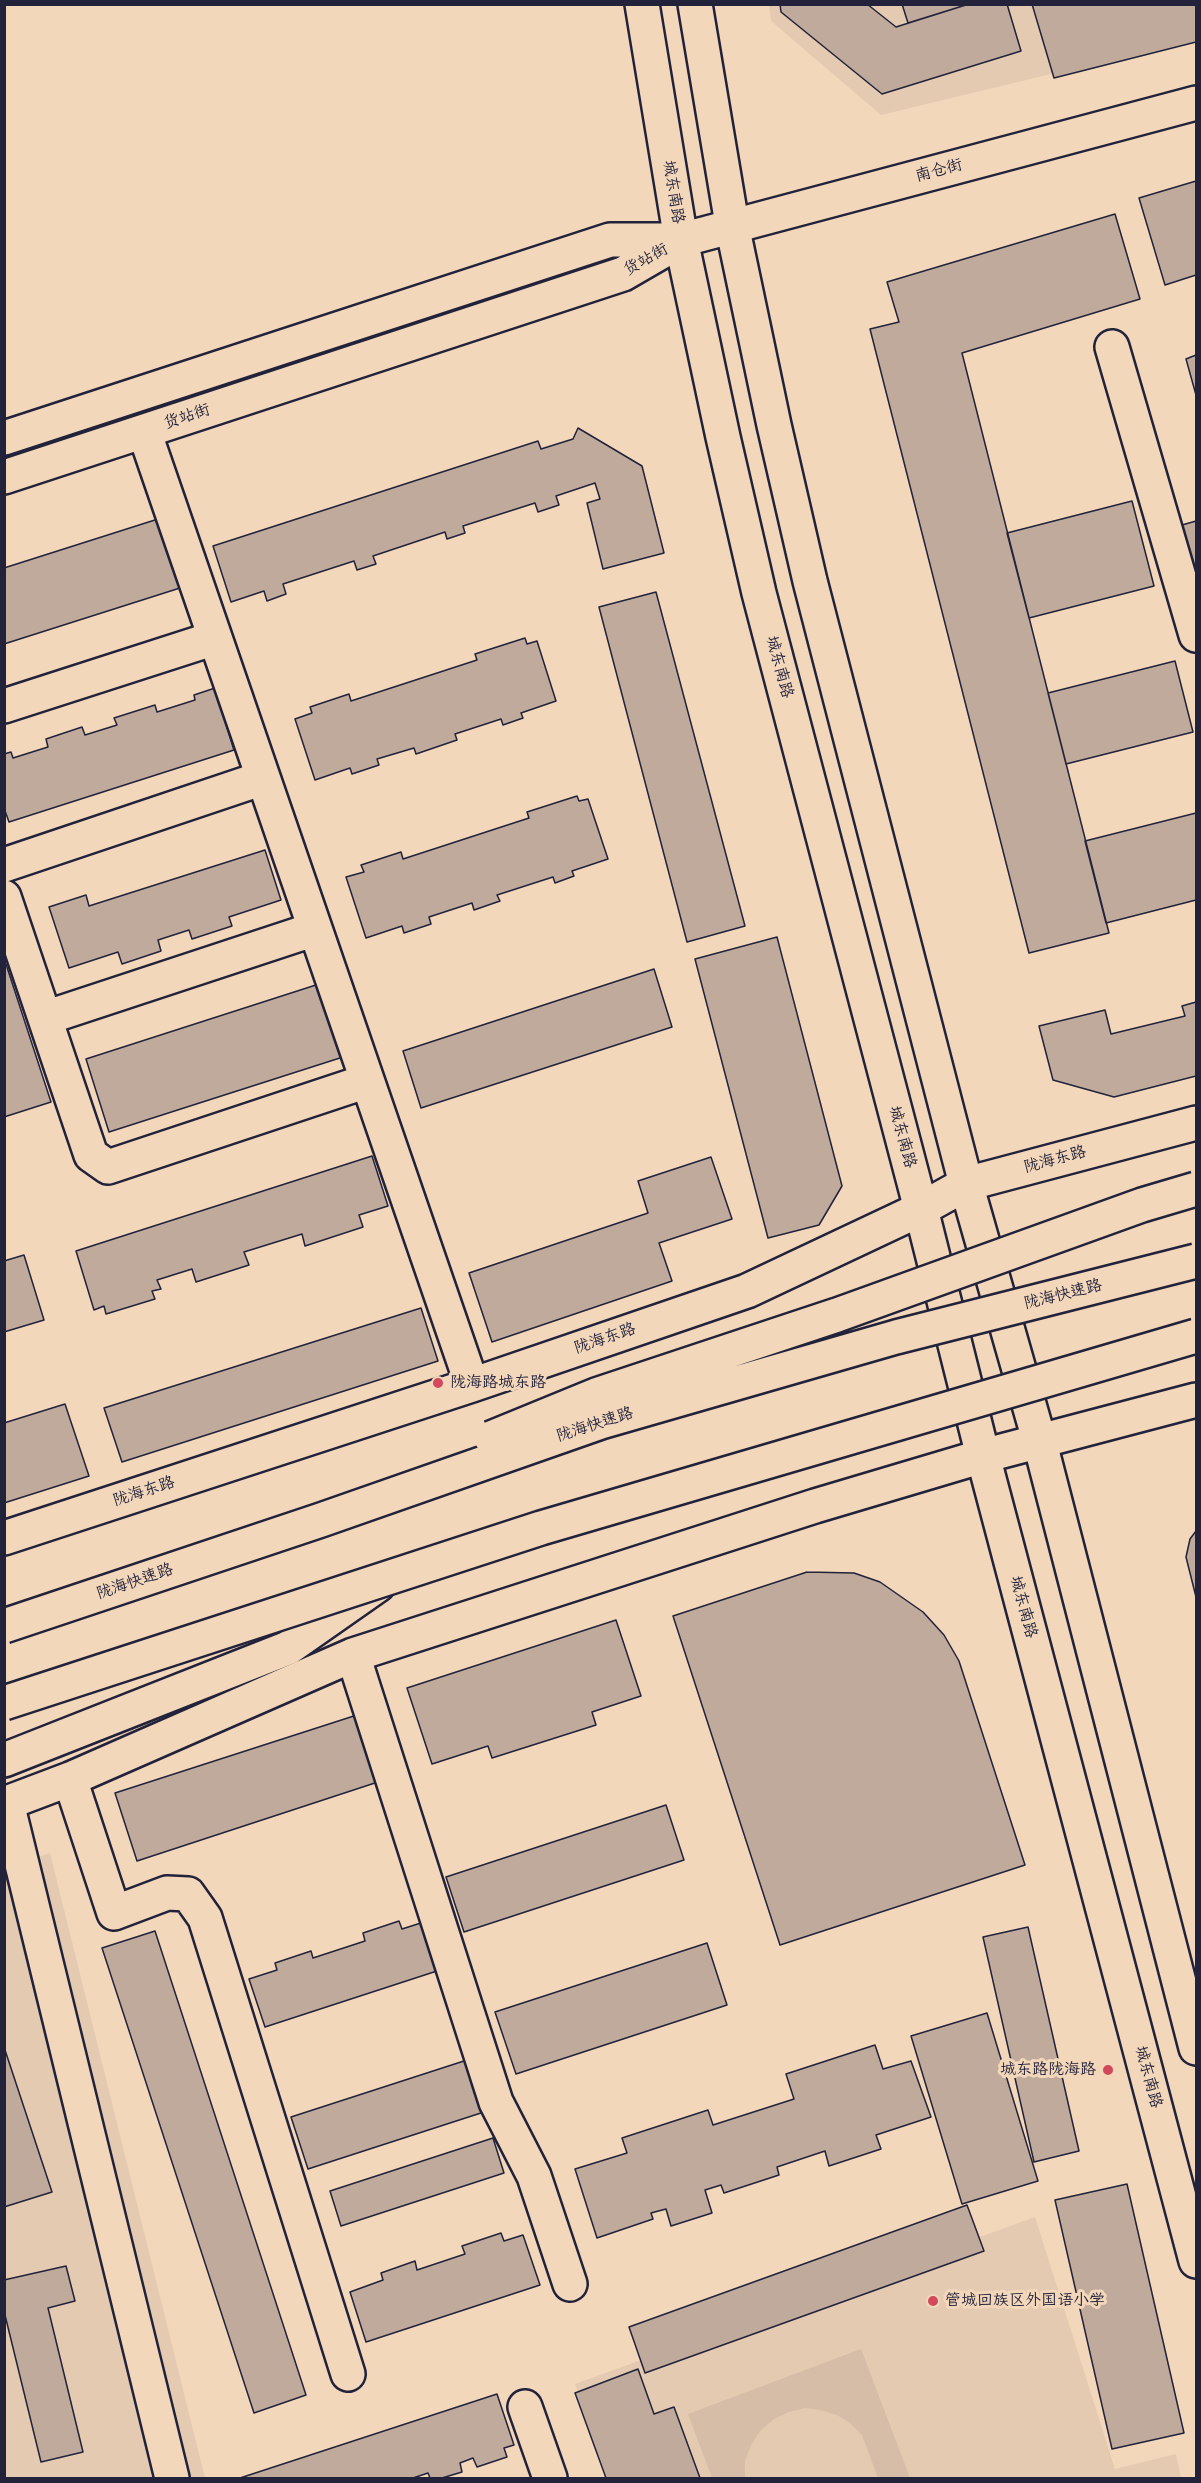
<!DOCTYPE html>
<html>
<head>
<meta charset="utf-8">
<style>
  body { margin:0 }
  #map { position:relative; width:1201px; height:2483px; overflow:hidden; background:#f3d7ba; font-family:Pangolin,sans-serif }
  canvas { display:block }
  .frame { position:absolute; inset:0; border:6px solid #22223b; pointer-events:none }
</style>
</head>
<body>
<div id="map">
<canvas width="1201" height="2483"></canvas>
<div class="frame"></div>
</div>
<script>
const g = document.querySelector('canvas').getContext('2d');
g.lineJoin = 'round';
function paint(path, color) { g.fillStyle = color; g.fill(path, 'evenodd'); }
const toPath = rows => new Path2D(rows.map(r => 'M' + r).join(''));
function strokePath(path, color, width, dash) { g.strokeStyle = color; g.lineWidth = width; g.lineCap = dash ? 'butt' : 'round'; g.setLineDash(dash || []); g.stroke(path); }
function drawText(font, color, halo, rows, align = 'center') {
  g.font = font + ' Pangolin,"LXGW WenKai TC",sans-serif'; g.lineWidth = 6; g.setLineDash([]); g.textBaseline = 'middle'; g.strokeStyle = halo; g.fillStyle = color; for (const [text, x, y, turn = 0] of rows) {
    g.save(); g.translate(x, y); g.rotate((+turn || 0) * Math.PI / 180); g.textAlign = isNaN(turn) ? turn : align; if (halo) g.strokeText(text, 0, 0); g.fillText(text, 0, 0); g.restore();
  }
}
const built = toPath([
  [769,5,1196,5,1196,39,881,115,771,21],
  [50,1853,205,2478,5,2478,4,1869],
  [1035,2217,1115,2469,1176,2454,1181,2478,608,2478,575,2384]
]);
const green = toPath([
  [861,2349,910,2478,878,2478,862,2435,850,2423,837,2415,821,2410,805,2408,789,2412,774,2419,760,2431,751,2445,745,2461,745,2478,712,2478,688,2414]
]);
const building = toPath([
  [780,4,867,4,896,27,969,4,1007,4,1021,51,882,94,781,12,780,4],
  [902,4,969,4,908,23,902,4],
  [1032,4,1196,4,1196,42,1054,78,1032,4],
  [1196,181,1196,275,1165,285,1139,198,1196,181],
  [1115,214,1140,299,962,353,1109,933,1029,953,870,329,899,322,887,282,1115,214],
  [1196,355,1196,395,1186,359,1196,355],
  [578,428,642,466,664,553,603,569,587,503,600,499,595,483,556,496,559,505,538,512,535,503,463,526,465,533,447,539,445,532,373,556,376,564,357,570,354,561,283,584,286,594,267,601,264,591,231,602,213,546,538,441,541,449,573,439,578,428],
  [1132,501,1154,586,1029,618,1007,533,1132,501],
  [158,519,180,588,4,644,4,568,158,519],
  [1196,521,1196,575,1182,525,1196,521],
  [656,592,745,926,687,942,599,607,656,592],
  [525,638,527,644,537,641,556,701,521,713,523,718,503,725,501,719,455,734,457,740,416,754,414,748,377,759,379,765,352,774,350,768,315,780,295,719,312,713,310,707,349,694,351,701,477,660,475,654,525,638],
  [1175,661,1193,732,1066,764,1048,693,1175,661],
  [215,688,234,750,9,822,4,808,4,754,11,752,13,758,48,747,46,739,82,727,85,735,117,725,114,718,155,705,157,712,195,700,194,695,215,688],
  [577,796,579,801,588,799,608,859,572,871,574,876,555,883,553,877,497,895,500,901,474,910,472,903,429,917,431,924,404,933,402,926,366,938,346,877,364,872,361,865,401,852,403,859,529,818,527,812,577,796],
  [1196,813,1196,900,1106,923,1085,841,1196,813],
  [265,850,281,900,229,917,232,926,192,939,189,930,158,940,161,951,122,964,118,952,69,968,49,907,86,895,89,906,265,850],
  [777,937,842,1186,819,1225,768,1238,695,959,777,937],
  [4,958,51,1102,4,1117,4,958],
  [654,969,672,1027,421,1108,403,1051,654,969],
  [319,984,343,1057,109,1132,86,1059,319,984],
  [1196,1002,1196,1076,1114,1097,1053,1080,1039,1026,1105,1010,1111,1034,1185,1016,1182,1006,1196,1002],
  [372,1156,388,1206,359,1215,363,1227,305,1246,302,1234,244,1252,249,1265,196,1282,192,1269,157,1280,161,1289,152,1291,155,1299,106,1314,104,1306,94,1310,76,1251,372,1156],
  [711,1157,732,1219,659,1243,672,1281,492,1342,469,1273,648,1213,638,1181,711,1157],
  [24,1255,44,1320,4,1332,4,1261,24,1255],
  [421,1308,438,1361,122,1462,104,1408,421,1308],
  [65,1404,89,1476,4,1503,4,1423,65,1404],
  [1196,1531,1196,1597,1186,1557,1190,1539,1196,1531],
  [807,1572,854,1573,880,1582,923,1612,944,1635,959,1661,1025,1865,780,1945,673,1616,807,1572],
  [616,1620,641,1696,592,1712,596,1725,492,1758,488,1746,432,1764,407,1688,616,1620],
  [360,1714,381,1781,137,1861,115,1793,360,1714],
  [666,1805,684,1860,464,1932,446,1877,666,1805],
  [399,1921,402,1929,424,1922,440,1970,265,2027,249,1979,277,1970,275,1963,311,1951,313,1958,365,1941,363,1933,399,1921],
  [1028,1927,1079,2151,1034,2162,983,1937,1028,1927],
  [155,1931,306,2395,254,2413,102,1948,155,1931],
  [707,1943,727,2005,516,2074,495,2012,707,1943],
  [987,2013,1038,2181,962,2204,911,2036,987,2013],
  [875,2045,883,2069,911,2061,931,2117,876,2135,881,2149,829,2166,825,2151,777,2167,779,2175,724,2193,721,2185,705,2190,712,2213,671,2226,666,2209,651,2213,653,2219,597,2238,575,2169,627,2153,622,2138,708,2110,713,2125,794,2099,786,2074,875,2045],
  [4,2047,52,2192,4,2207,4,2047],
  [467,2060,484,2112,308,2169,291,2117,467,2060],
  [493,2138,504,2173,341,2226,330,2191,493,2138],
  [1127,2184,1184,2433,1112,2449,1055,2200,1127,2184],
  [967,2205,984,2251,645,2373,629,2327,967,2205],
  [501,2233,504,2241,523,2235,540,2285,366,2342,350,2292,383,2280,381,2273,415,2261,417,2270,465,2254,462,2246,501,2233],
  [66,2266,75,2301,48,2308,83,2452,41,2462,4,2311,4,2280,66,2266],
  [638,2369,654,2414,674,2407,700,2478,606,2478,575,2393,638,2369],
  [497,2394,514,2445,504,2448,507,2457,477,2467,473,2458,460,2463,462,2472,442,2478,430,2478,428,2473,413,2478,240,2478,497,2394]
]);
const minor = toPath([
  [1112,347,1196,635],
  [144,431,472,1385],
  [4,438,610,240,681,240,1196,103],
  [4,477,623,274,680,241],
  [4,706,215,638],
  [4,865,263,778],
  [4,897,91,1155,108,1167,367,1081],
  [45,1018,315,929],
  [4,1538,472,1385,747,1291,921,1209,966,1184,1196,1123],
  [353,1655,496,2102,534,2176,570,2284],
  [70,1779,114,1913,167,1893,188,1894,205,1918,348,2374],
  [7,1803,172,2478],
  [4,1804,70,1779,353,1655,815,1506,983,1456,1196,1400],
  [525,2407,550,2478]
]);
const major = toPath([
  [642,4,681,240,723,437,759,593,921,1209,983,1456,1196,2261],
  [695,4,733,230,774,425,810,581,966,1184,1040,1443,1196,2048]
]);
const highway = toPath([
  [4,1760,288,1648,378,1585]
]);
const highwayBridge = toPath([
  [491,1438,596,1395,837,1315,1142,1205,1196,1189],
  [4,1626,321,1520,601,1422,896,1337,1196,1261],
  [4,1703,541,1528,1196,1336]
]);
const markers = [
  [438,1383,6,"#d1495b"],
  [1108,2070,6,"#d1495b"],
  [933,2301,6,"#d1495b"]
];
const streetNames = [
  ["南仓街",939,171,-15],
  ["城东南路",673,192,81],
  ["货站街",646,260,-29],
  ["货站街",187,417,-18],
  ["城东南路",779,667,75],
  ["城东南路",902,1137,75],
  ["陇海东路",1055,1160,-15],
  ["陇海快速路",1063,1295,-14],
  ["陇海东路",605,1339,-19],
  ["陇海快速路",595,1425,-18],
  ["陇海东路",144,1492,-18],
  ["陇海快速路",135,1582,-19],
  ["城东南路",1023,1607,75],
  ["城东南路",1148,2077,75]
];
const poiNames = [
  ["陇海路城东路",450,1383],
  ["城东路陇海路",1096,2070,"right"],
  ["管城回族区外国语小学",945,2301]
];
paint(built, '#e3cab1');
paint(green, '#d5bda7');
paint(building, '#bfaa9b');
strokePath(building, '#22223b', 1.5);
strokePath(minor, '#22223b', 38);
strokePath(major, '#22223b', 38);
strokePath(highway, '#22223b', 38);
strokePath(minor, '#f3d7ba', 33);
strokePath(major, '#f3d7ba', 33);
strokePath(highway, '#f3d7ba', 33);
strokePath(highwayBridge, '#22223b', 38, []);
strokePath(highwayBridge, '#f3d7ba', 33);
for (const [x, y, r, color] of markers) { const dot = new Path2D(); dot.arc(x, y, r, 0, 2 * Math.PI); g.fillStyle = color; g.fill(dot); strokePath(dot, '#f3d7ba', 2); }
drawText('16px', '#22223b', '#f3d7ba', streetNames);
drawText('16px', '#22223b', '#f3d7ba', poiNames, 'left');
</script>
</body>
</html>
